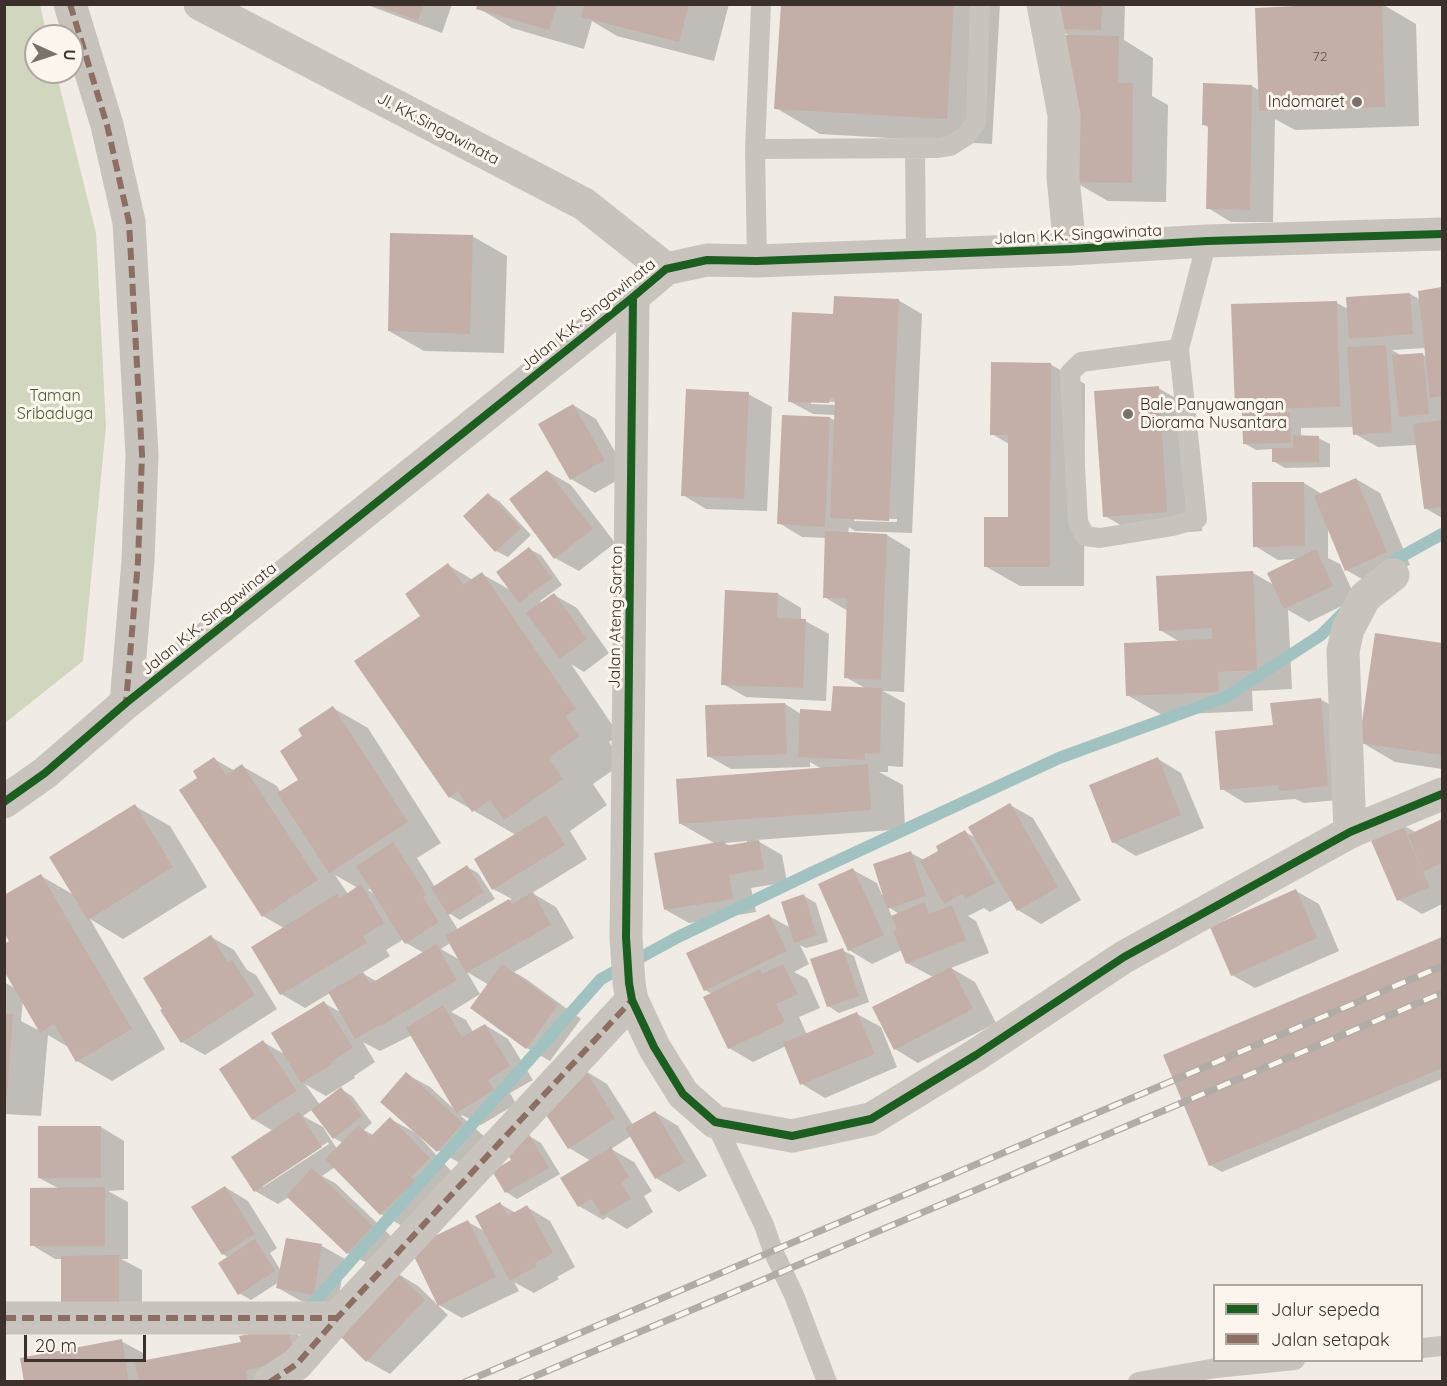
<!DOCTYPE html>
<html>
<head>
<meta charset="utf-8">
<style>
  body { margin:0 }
  #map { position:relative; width:1447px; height:1386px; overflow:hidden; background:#f0ebe5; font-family:Quicksand,sans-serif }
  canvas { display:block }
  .frame { position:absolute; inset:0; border:6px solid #3b302b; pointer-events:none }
  .legend { position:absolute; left:1213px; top:1284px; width:210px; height:78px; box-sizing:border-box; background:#fbf5ee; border:2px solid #aea6a0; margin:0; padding:8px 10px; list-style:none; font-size:18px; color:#3b302b }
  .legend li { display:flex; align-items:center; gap:12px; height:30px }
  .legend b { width:30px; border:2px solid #aea6a0 }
  .north { position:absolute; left:24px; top:24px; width:60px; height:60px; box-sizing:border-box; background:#fbf5ee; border:2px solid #aea6a0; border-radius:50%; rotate:93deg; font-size:16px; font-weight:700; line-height:24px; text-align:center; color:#3b302b }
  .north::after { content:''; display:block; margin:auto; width:21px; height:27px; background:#7a716c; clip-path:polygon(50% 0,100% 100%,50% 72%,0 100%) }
  .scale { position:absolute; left:24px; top:1335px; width:122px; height:27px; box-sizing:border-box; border:3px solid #3b302b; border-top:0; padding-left:8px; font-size:18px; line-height:21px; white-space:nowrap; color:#3b302b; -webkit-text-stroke:4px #fbf5ee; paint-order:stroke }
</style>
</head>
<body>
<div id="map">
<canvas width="1447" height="1386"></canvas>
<div class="frame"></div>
<ul class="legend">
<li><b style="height:8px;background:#1b5e20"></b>Jalur sepeda</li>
<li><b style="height:8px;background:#8d6e63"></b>Jalan setapak</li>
</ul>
<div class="north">U</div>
<div class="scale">20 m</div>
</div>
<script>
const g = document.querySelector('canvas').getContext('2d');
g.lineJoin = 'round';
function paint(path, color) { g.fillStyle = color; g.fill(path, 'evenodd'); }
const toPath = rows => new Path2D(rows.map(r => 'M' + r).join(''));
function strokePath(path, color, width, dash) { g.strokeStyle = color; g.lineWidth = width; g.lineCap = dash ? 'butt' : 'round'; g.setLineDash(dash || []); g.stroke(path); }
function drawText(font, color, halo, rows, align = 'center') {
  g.font = font + ' Quicksand,sans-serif'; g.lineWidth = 6; g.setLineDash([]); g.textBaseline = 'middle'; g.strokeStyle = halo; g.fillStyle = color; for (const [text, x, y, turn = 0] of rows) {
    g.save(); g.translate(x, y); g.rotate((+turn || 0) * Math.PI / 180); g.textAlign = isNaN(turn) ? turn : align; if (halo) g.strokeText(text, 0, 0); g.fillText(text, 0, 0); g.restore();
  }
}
const green = toPath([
  [4,5,40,5,47,36,36,36,36,72,56,72,96,233,106,426,83,661,5,723]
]);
const shadow = toPath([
  [365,4,452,4,442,33],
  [479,4,729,4,714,61,617,36,592,21,584,49,512,28,478,8],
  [782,4,1000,4,992,144,820,134,776,108],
  [1058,4,1125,4,1124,40,1153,58,1152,96,1168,105,1166,202,1108,201,1073,181,1071,37,1057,28],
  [1382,4,1416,24,1419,126,1295,130,1275,119,1273,222,1231,222,1208,208,1209,128,1203,124,1204,85,1252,86,1260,91],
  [472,236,507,256,504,353,424,351,389,331],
  [1442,289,1442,518,1425,508,1417,445,1378,447,1355,434,1354,427,1301,428,1301,437,1318,438,1330,444,1330,467,1285,468,1273,461,1273,449,1256,450,1244,443,1243,413,1236,409,1337,303,1348,309,1410,294,1421,300,1420,292],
  [1426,348,1427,357,1422,354,1402,356,1392,350],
  [898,300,922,314,912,533,855,531,849,527,848,534,887,535,910,549,904,692,883,691,905,703,903,767,888,766,888,772,879,772,903,785,905,829,756,840,782,855,787,882,751,888,756,912,689,923,666,910,716,844,681,824,822,769,810,762,810,767,731,769,708,756,785,704,801,714,833,712,867,689,845,677,848,611,824,597,827,538,802,537,779,523,830,418,836,421,836,415,813,414,789,401,835,315],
  [811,401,837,402,837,405,811,404],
  [854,518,897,519,897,522,854,521],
  [747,841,747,843,730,846,725,843],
  [1050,364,1085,384,1084,586,1020,586,985,566,1009,518,1009,444,992,434],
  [1158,388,1193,408,1202,531,1139,536,1105,516],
  [748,394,772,407,767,511,706,509,683,495],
  [573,405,596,419,628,474,595,493,571,479,540,425],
  [547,471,571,485,615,543,579,571,555,558],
  [1356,479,1380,493,1410,565,1369,583,1346,570,1328,526,1328,558,1340,564,1356,599,1309,622,1288,610,1292,689,1252,691,1253,711,1162,715,1127,695,1180,642,1160,630,1253,573,1274,585,1298,559,1278,560,1255,546,1304,483,1322,494],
  [488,495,499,501,531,535,508,557,496,551],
  [529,549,541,555,562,585,540,601,542,604,554,595,577,608,609,653,584,672,571,664,619,735,609,742,623,763,593,784,607,805,570,831,587,859,532,893,556,907,574,938,514,972,526,979,581,1019,550,1061,527,1048,472,1008,489,985,467,972,480,994,451,1012,466,1020,473,1032,485,1025,508,1039,533,1080,510,1093,516,1104,481,1125,462,1115,461,1116,485,1137,461,1164,438,1150,406,1074,430,1087,456,1111,412,1035,380,1051,363,1042,375,1062,354,1076,355,1078,326,1096,305,1084,320,1105,341,1089,352,1096,372,1123,364,1130,373,1135,390,1119,416,1133,452,1172,404,1227,381,1214,335,1167,322,1176,335,1183,396,1241,372,1266,348,1253,289,1197,278,1204,255,1191,273,1131,253,1119,221,1069,263,1042,286,1055,324,1003,342,1013,330,993,305,1008,281,994,253,947,284,928,263,916,199,779,214,759,235,771,242,766,277,786,281,793,300,780,304,736,333,708,368,728,441,843,417,858,435,887,467,867,478,873,495,899,460,920,447,912,458,930,512,899,493,889,516,835,450,797,422,616,448,565,473,580,482,574,512,591],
  [335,875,358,888,348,894],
  [372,888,376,895,368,890],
  [404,939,406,943,424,953,376,981,362,973,390,956,386,950],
  [450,943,460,960,441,949],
  [313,1109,334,1138,343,1143,337,1149,323,1127,303,1116],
  [328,1142,329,1144,263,1187,263,1184],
  [778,594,801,608,801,621,805,621,829,634,826,701,746,697,723,684],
  [1376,635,1442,644,1442,769,1395,762,1361,742],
  [1320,699,1344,713,1351,799,1304,803,1295,799,1245,803,1222,789,1274,726],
  [1158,759,1181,773,1204,828,1136,856,1113,842],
  [1010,805,1033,818,1081,900,1041,924,1018,910,1012,900,990,912,984,908,968,916,976,921,989,953,951,968,975,982,996,1023,918,1063,895,1049,933,977,907,963,902,950,872,964,849,950,853,870,877,883,882,895,884,894,911,853,924,860,940,851,965,832,976,838],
  [888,907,896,912,899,914,892,917],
  [135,806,170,826,207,887,123,939,90,919,165,1049,112,1081,77,1061,70,1048,48,1035,41,1116,4,1114,4,982,16,989,11,941,41,876,74,895],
  [23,1000,42,1032,21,1021],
  [1442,821,1442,904,1422,914,1399,900,1401,824,1417,833],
  [1296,891,1319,904,1339,951,1255,988,1232,975],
  [804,896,816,903,828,942,806,948,800,945,809,964,794,972,807,979,820,1008,799,1017,807,1035,857,1014,881,1027,897,1067,825,1098,802,1084,786,1046,753,1062,729,1048,712,994,705,990,769,916,791,928],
  [211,937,234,950,247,970,256,975,277,1009,205,1055,182,1042],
  [1442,938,1442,1079,1222,1172,1210,1165,1165,1056],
  [842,950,854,956,869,1002,839,1013,828,1006],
  [584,1070,607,1084,633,1125,655,1112,678,1126,707,1176,679,1192,656,1178,631,1136,611,1149,634,1162,652,1191,644,1196,653,1212,627,1229,607,1217,603,1220,579,1206,591,1161,569,1148],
  [101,1127,124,1141,124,1190,108,1191,128,1202,128,1259,121,1259,142,1270,142,1321,63,1259,55,1259,32,1245,60,1189,39,1178],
  [529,1136,541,1143,560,1174,517,1199,506,1192,513,1161],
  [225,1187,248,1201,277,1248,270,1253,281,1271,287,1240,322,1246,345,1259,337,1308,301,1301,278,1288,279,1282,251,1300,239,1293,229,1258,223,1254],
  [500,1204,516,1213,527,1207,550,1221,575,1267,557,1277,559,1279,534,1293,514,1282,519,1291,462,1318,439,1305,468,1222,484,1231],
  [395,1272,418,1286,448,1315,390,1374,367,1361],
  [288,1329,300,1336,305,1367,268,1382,25,1382,121,1341,145,1354,146,1361,242,1343]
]);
const stream = toPath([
  [1386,571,1397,559,1442,534],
  [303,1309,308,1309,601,979,678,937,809,874,1059,758,1226,697,1321,635,1344,612]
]);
const building = toPath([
  [374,4,424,4,418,21],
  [584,4,689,4,679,42,581,17],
  [781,4,954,4,947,119,774,109],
  [1056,4,1102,4,1101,30,1055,29],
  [1334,4,1382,4,1385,107,1259,111,1255,8],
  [477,5,557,5,549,30,476,9],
  [1065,35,1119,36,1118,83,1133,83,1132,183,1072,182],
  [1203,83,1252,85,1250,210,1206,209,1208,125,1202,125],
  [390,233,473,235,470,334,388,331],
  [1442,287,1442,396,1430,398,1418,291],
  [1410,293,1413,334,1349,339,1346,297],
  [834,296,899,299,889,521,830,518,835,398,830,398,829,403,788,402,792,312,833,314],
  [1337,301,1340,407,1235,410,1231,304],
  [1386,345,1392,432,1353,435,1347,347],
  [1423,353,1429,414,1399,417,1392,355],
  [991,362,1051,363,1050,567,984,567,984,517,1008,517,1008,435,990,435],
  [1159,386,1167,512,1103,517,1094,391],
  [686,389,749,392,744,499,681,496],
  [573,404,605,460,570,480,538,424],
  [1290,412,1291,443,1243,444,1242,413],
  [782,415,830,417,825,527,777,524],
  [1442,420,1442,507,1424,509,1413,424],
  [1293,435,1319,436,1319,462,1272,462,1272,448,1293,448],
  [547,470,593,529,554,559,509,499],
  [1356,478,1387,552,1345,571,1314,496],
  [1252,482,1304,482,1305,546,1253,547],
  [488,493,521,528,495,552,463,516],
  [825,531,887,534,881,680,844,678,847,598,823,598],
  [529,547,552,578,519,603,496,572],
  [1316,549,1333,586,1284,609,1267,573],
  [448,563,463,585,482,572,576,709,565,716,580,736,549,758,563,779,504,820,490,800,472,812,458,791,449,798,354,661,420,616,405,594],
  [1253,571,1257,670,1218,672,1219,692,1126,696,1124,643,1212,639,1212,628,1159,631,1156,576],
  [725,590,778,593,777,618,806,619,803,688,721,685],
  [554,593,587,639,560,659,526,613],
  [1375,633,1442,643,1442,755,1359,743],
  [833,686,882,688,880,754,865,753,865,760,798,757,800,709,831,711],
  [1321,698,1328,786,1279,791,1278,785,1220,790,1215,731,1273,725,1270,703],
  [785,703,787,754,707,757,705,705],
  [333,706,408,822,329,873,277,793,298,780,280,751,302,736,298,729],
  [214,757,226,775,242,764,318,880,262,917,179,790,197,778,193,771],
  [1158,757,1181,815,1112,843,1089,785],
  [868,764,871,810,679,824,676,779],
  [1010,803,1058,887,1017,911,968,827],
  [135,804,173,867,88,920,49,857],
  [546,815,565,845,492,890,474,859],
  [1442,819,1442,863,1423,872,1430,887,1397,901,1369,836,1401,822,1422,869,1408,835],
  [965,830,995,883,965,899,962,894,944,904,920,861,938,851,936,846],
  [759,840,764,869,729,875,733,899,664,910,654,853,724,841,725,846],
  [393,842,427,895,423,897,439,922,405,944,356,866],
  [911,851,926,896,887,909,873,864],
  [467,865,484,892,448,915,431,888],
  [853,868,884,935,848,951,818,884],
  [41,874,132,1029,76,1062,54,1024,40,1033,4,971,4,944,9,941,4,933,4,895],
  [361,884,384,923,363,936,367,943,280,995,251,947,337,894,340,898],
  [1296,889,1317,938,1231,976,1210,927],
  [533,892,551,925,466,973,445,936,509,899,512,904],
  [804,894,817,935,794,943,781,902],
  [924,902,929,914,952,905,966,940,906,964,893,931,897,929,891,916],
  [769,914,787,951,704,991,686,953],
  [211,935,228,962,232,960,255,995,181,1043,160,1010,162,1009,143,978],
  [1442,937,1442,1068,1209,1166,1163,1055],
  [436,944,457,980,381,1026,380,1025,355,1039,328,992,363,972,370,984],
  [843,948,859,996,827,1007,810,959],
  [502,964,558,1005,526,1049,470,1008],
  [783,964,798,994,776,1004,785,1022,728,1049,703,997,760,969,762,974],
  [951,967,973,1009,894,1050,872,1007],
  [324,1001,353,1048,331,1062,332,1064,301,1083,271,1033],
  [443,1005,462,1037,485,1024,510,1066,488,1080,494,1090,456,1113,406,1028],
  [857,1012,875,1054,800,1085,783,1043],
  [4,1014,13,1014,7,1097,4,1097],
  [263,1040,297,1091,252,1120,219,1069],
  [584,1068,615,1118,568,1149,543,1110],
  [406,1072,463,1123,437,1152,380,1102],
  [341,1087,362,1116,333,1139,311,1110],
  [655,1111,685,1162,655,1179,625,1128],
  [299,1112,322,1147,254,1192,231,1157],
  [390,1117,430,1158,411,1177,415,1181,380,1215,325,1159,359,1125,370,1137],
  [38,1126,101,1126,101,1178,38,1178],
  [529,1134,549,1168,505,1193,492,1171,511,1160,505,1149],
  [611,1147,629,1177,621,1182,631,1199,602,1216,592,1199,578,1207,560,1178],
  [312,1168,373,1226,347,1254,286,1196],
  [225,1186,255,1234,222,1255,191,1207],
  [105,1187,105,1246,30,1246,30,1188],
  [500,1202,508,1216,527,1205,553,1253,535,1263,537,1266,510,1281,475,1216],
  [468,1220,496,1277,438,1306,410,1248],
  [286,1238,322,1244,314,1295,276,1288],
  [255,1239,275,1271,238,1295,218,1263],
  [119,1255,119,1308,61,1308,61,1256],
  [394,1270,425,1300,366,1362,335,1331],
  [288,1327,295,1361,246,1370,248,1382,139,1382,135,1362,241,1342,239,1336],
  [122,1339,129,1382,24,1382,20,1358]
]);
const service = toPath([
  [915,148,916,256],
  [755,149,938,148,950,146,966,136,976,122,980,4],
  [757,261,755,149,761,4],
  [1179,349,1081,362,1070,373,1078,522,1085,536,1100,538,1173,526,1197,519,1179,349,1207,241],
  [715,1122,764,1225,773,1251,794,1295,827,1382],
  [1422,1348,1442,1346],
  [1138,1382,1216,1368,1295,1360]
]);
const minor = toPath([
  [70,4,107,125,129,222,142,455,138,561,126,703],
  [1043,4,1064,115,1063,177,1070,249],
  [633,297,626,937,629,983,632,1000,654,1047,683,1094,715,1122,792,1136,871,1119,976,1055,1124,957,1350,832,1442,794],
  [1350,832,1343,651,1348,629,1365,597,1393,575],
  [4,1318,337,1318],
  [270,1382,297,1364,337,1318,632,1000]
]);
const tertiary = toPath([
  [200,4,584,204,666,269],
  [4,802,45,773,126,703,633,297,666,269,707,260,757,261,1070,249,1207,241,1442,234]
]);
const rail = toPath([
  [465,1382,1442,966],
  [521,1382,1442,993]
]);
const quiet = toPath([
  [70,4,107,125,129,222,142,455,138,561,126,703],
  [4,1318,337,1318],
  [270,1382,297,1364,337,1318,632,1000]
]);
const cycleway = toPath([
  [633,297,626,937,629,983,632,1000,654,1047,683,1094,715,1122,792,1136,871,1119,976,1055,1124,957,1350,832,1442,794],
  [4,802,45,773,126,703,633,297,666,269,707,260,757,261,1070,249,1207,241,1442,234]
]);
const markers = [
  [1357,102,6,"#7a716c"],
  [1128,414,6,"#7a716c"]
];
const numberNames = [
  ["72",1320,57]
];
const poiNames = [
  ["Indomaret",1345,102],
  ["Bale Panyawangan",1140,405,"left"],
  ["Diorama Nusantara",1140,423,"left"]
];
const streetNames = [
  ["Jl. KK.Singawinata",438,129,28],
  ["Jalan K.K. Singawinata",1078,235,-3],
  ["Jalan K.K. Singawinata",588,315,-39],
  ["Jalan Ateng Sarton",616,617,-89],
  ["Jalan K.K. Singawinata",209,619,-39]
];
const parkNames = [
  ["Taman",55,396],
  ["Sribaduga",55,414]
];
paint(green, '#d1d6bf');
paint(shadow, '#0003');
strokePath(stream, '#a1c2c1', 12);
paint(building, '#c3afa7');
strokePath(service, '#c9c3be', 20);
strokePath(minor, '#c9c3be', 33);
strokePath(tertiary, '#c9c3be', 33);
strokePath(rail, '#b1aca8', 7);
strokePath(rail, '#fbf5ee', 4.5, [14]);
strokePath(quiet, '#8d6e63', 6, [12, 6]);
strokePath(cycleway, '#1b5e20', 8);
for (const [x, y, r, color] of markers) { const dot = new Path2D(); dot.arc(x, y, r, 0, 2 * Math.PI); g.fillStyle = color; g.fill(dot); strokePath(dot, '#fbf5ee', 2); }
drawText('14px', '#5d504a', null, numberNames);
drawText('16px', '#3b302b', '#fbf5ee', poiNames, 'right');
drawText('16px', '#3b302b', '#fbf5ee', streetNames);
drawText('16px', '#4a5a2e', '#fbf5ee', parkNames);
</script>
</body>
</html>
